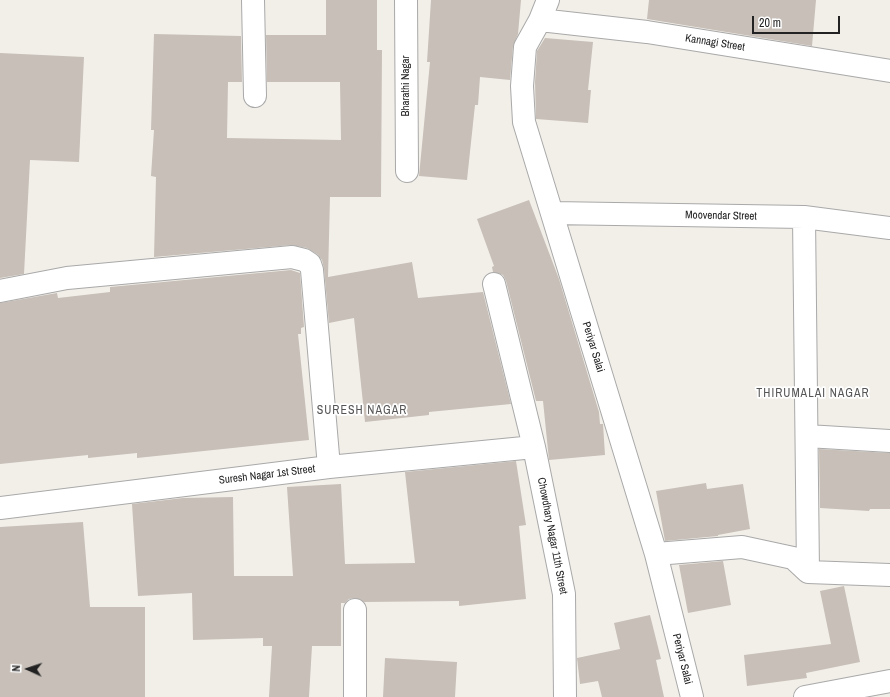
<!DOCTYPE html>
<html>
<head>
<meta charset="utf-8">
<style>
  body { margin:0 }
  #map { position:relative; width:890px; height:697px; overflow:hidden; background:#f2efe9; font-family:"Archivo Narrow",sans-serif }
  canvas { display:block }
  .north { position:absolute; left:8px; top:649px; width:40px; height:40px; -webkit-text-stroke:3px #fff; paint-order:stroke; rotate:273deg; font-size:11px; font-weight:700; line-height:16px; text-align:center; color:#222 }
  .north::after { content:''; display:block; margin:auto; width:14px; height:18px; background:#222; clip-path:polygon(50% 0,100% 100%,50% 72%,0 100%) }
  .scale { position:absolute; left:752px; top:16px; width:88px; height:18px; box-sizing:border-box; border:2px solid #222; border-top:0; padding-left:5px; font-size:12px; line-height:14px; white-space:nowrap; color:#222; -webkit-text-stroke:3px #fff; paint-order:stroke }
</style>
</head>
<body>
<div id="map">
<canvas width="890" height="697"></canvas>
<div class="north">N</div>
<div class="scale">20 m</div>
</div>
<script>
const g = document.querySelector('canvas').getContext('2d');
g.lineJoin = 'round';
function paint(path, color) { g.fillStyle = color; g.fill(path, 'evenodd'); }
const toPath = rows => new Path2D(rows.map(r => 'M' + r).join(''));
function strokePath(path, color, width, dash) { g.strokeStyle = color; g.lineWidth = width; g.lineCap = dash ? 'butt' : 'round'; g.setLineDash(dash || []); g.stroke(path); }
function drawText(font, color, halo, rows, align = 'center') {
  g.font = font + ' "Archivo Narrow",sans-serif'; g.lineWidth = 3.5; g.setLineDash([]); g.textBaseline = 'middle'; g.strokeStyle = halo; g.fillStyle = color; for (const [text, x, y, turn = 0] of rows) {
    g.save(); g.translate(x, y); g.rotate((+turn || 0) * Math.PI / 180); g.textAlign = isNaN(turn) ? turn : align; if (halo) g.strokeText(text, 0, 0); g.fillText(text, 0, 0); g.restore();
  }
}
const building = toPath([
  [326,0,377,0,377,50,382,50,381,197,330,197,328,277,412,262,418,298,483,292,511,404,429,412,429,415,365,422,354,318,329,323,324,269,322,260,317,254,307,248,291,245,154,257,156,177,151,176,154,130,151,130,154,34,241,36,242,82,228,82,227,138,341,140,340,82,267,82,266,35,326,35],
  [431,0,521,0,518,34,513,46,510,80,480,77,478,105,475,105,467,180,419,176,430,62,427,62],
  [649,0,816,0,812,46,647,19],
  [545,38,593,42,588,90,591,90,588,123,536,119,535,82,537,51],
  [0,53,84,57,79,162,30,160,24,274,0,278],
  [529,200,559,279,599,412,600,424,603,424,605,455,549,460,543,401,536,401,506,281,503,275,493,272,492,267,494,266,477,219],
  [291,270,300,273,304,327,301,328,301,334,298,334,309,440,137,458,137,453,88,458,88,455,0,464,0,303,57,293,58,298,110,292,110,287],
  [819,449,890,453,890,509,870,509,869,511,820,508],
  [516,461,526,525,519,526,526,599,459,606,459,601,364,602,355,598,349,599,345,603,341,603,341,646,312,646,309,697,269,697,272,646,263,646,263,638,193,640,192,593,138,596,132,504,183,498,233,497,234,576,293,576,287,487,341,484,345,564,415,563,405,472],
  [706,483,707,489,743,484,750,529,718,535,718,536,665,541,656,491],
  [83,522,90,607,145,607,145,697,0,697,0,527],
  [723,561,731,605,688,613,679,565],
  [844,586,860,662,806,673,807,678,747,686,744,655,831,644,820,591],
  [650,615,661,659,656,660,664,697,602,697,598,681,580,684,577,658,620,649,614,623],
  [385,658,457,662,455,697,383,697]
]);
const minor = toPath([
  [253,0,255,96],
  [406,0,407,171],
  [548,0,540,20,525,47,522,86,524,122,656,554,692,697],
  [540,20,647,32,890,71],
  [552,213,804,217,890,228],
  [804,217,808,572],
  [494,284,534,447,564,594,565,697],
  [0,291,67,278,292,257,304,260,310,264,312,270,329,467],
  [807,436,890,441],
  [0,508,329,467,534,447],
  [656,554,742,547,793,558,808,572,890,575],
  [355,610,355,697],
  [805,697,890,681]
]);
const streetNames = [
  ["Kannagi Street",715,43,9],
  ["Bharathi Nagar",406,86,-90],
  ["Moovendar Street",721,216,1],
  ["Periyar Salai",593,347,73],
  ["Suresh Nagar 1st Street",267,475,-7],
  ["Chowdhary Nagar 11th Street",552,536,79],
  ["Periyar Salai",682,659,76]
];
const neighbourhoodNames = [
  ["THIRUMALAI NAGAR",813,394],
  ["SURESH NAGAR",362,411]
];
paint(building, '#c7bfb8');
strokePath(minor, '#a9a9a9', 24);
strokePath(minor, '#fff', 22);
drawText('11px', '#222', '#fff', streetNames);
g.letterSpacing = '1px';
drawText('12px', '#555', '#fff', neighbourhoodNames);
g.letterSpacing = '0px';
</script>
</body>
</html>
